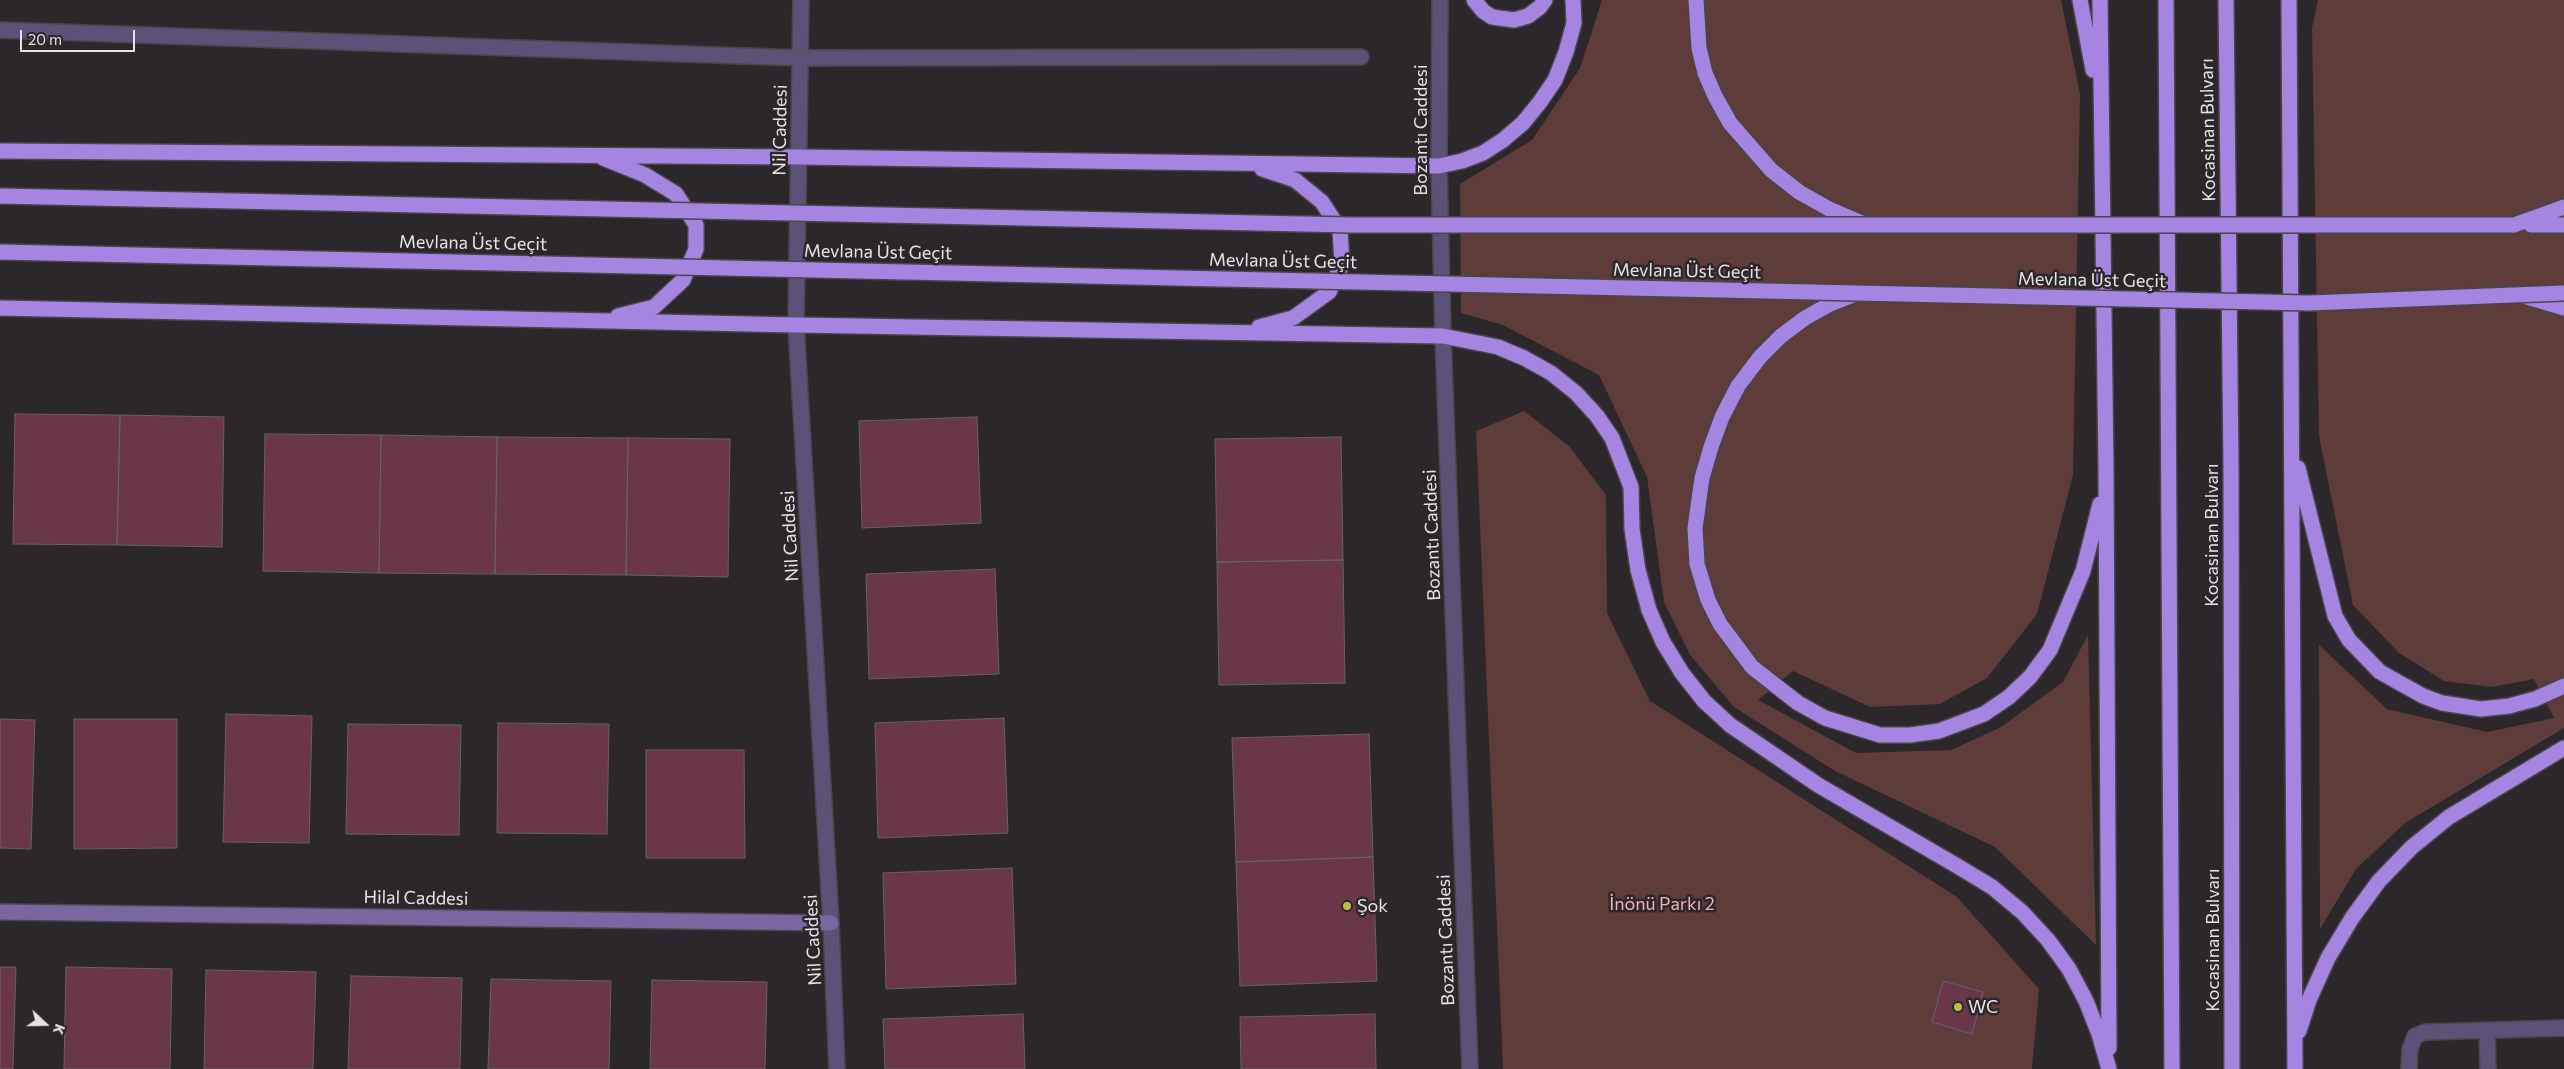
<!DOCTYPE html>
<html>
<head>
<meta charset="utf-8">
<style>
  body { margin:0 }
  #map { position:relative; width:2564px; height:1069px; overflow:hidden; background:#2b272b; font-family:Commissioner,sans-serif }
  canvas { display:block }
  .north { position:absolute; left:20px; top:999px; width:50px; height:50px; -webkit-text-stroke:4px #2b272b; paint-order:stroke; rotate:111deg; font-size:14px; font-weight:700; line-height:20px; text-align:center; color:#e6e3e6 }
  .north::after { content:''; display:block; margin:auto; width:18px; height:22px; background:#e6e3e6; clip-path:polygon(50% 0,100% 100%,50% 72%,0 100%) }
  .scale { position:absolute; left:20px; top:30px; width:115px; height:22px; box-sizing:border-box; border:2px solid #e6e3e6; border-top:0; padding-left:6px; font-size:15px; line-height:18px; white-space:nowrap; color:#e6e3e6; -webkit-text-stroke:4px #2b272b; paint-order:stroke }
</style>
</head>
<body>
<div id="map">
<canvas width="2564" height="1069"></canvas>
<div class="north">K</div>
<div class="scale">20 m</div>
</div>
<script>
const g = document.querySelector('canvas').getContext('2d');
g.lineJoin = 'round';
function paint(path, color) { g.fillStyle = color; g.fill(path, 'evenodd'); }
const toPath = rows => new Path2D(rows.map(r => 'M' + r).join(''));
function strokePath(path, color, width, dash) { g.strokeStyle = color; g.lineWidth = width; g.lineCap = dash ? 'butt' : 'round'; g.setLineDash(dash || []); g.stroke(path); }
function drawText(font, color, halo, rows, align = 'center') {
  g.font = font + ' Commissioner,sans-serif'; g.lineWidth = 5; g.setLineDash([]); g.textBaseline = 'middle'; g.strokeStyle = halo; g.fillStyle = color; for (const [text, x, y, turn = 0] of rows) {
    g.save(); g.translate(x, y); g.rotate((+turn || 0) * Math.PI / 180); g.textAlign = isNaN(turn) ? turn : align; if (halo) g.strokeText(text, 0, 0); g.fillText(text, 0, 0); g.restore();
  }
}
const green = toPath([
  [1602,0,2061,0,2080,94,2073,475,2037,614,1987,678,1940,704,1870,707,1793,671,1758,700,1856,753,1951,750,2001,727,2063,682,2088,635,2096,945,1995,847,1835,771,1734,707,1690,655,1664,602,1647,477,1599,375,1503,325,1461,313,1460,184,1532,140,1580,68],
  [2318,0,2564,0,2564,728,2405,823,2356,869,2320,929,2319,645,2387,709,2487,732,2554,718,2534,679,2492,687,2444,681,2399,653,2353,605,2319,436,2312,28],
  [1524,411,1569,446,1606,495,1607,613,1650,701,1957,897,2039,989,2032,1069,1503,1069,1476,431]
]);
const building = toPath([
  [15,414,120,415,117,545,13,544,15,414],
  [120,415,224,417,222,547,117,545,120,415],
  [977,417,981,523,862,528,859,421,977,417],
  [265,434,381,435,379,573,263,571,265,434],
  [381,435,497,437,495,574,379,573,381,435],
  [497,437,628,438,626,575,495,574,497,437],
  [1341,437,1343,560,1217,562,1215,439,1341,437],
  [628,438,730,439,728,577,626,575,628,438],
  [1343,560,1345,683,1219,685,1217,562,1343,560],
  [995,569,999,674,869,679,866,574,995,569],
  [226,714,312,716,309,843,223,842,226,714],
  [1004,718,1008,833,878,838,875,723,1004,718],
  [0,719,35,720,31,849,0,848,0,719],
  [74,719,177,719,177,848,74,849,74,719],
  [498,723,609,724,607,834,497,833,498,723],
  [348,724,461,725,459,835,346,834,348,724],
  [1369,734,1373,857,1236,862,1232,738,1369,734],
  [646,750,744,750,745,858,646,858,646,750],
  [1373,857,1377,981,1240,986,1236,862,1373,857],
  [1012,868,1016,984,886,989,883,873,1012,868],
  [0,967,16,967,13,1069,0,1069,0,967],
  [66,967,172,969,170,1069,64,1069,66,967],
  [206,970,316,972,313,1069,204,1069,206,970],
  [351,976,462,978,460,1069,348,1069,351,976],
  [491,979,611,981,609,1069,488,1069,491,979],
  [652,980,767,982,765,1069,650,1069,652,980],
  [1943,981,1983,992,1972,1034,1932,1022,1943,981],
  [1023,1014,1025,1069,885,1069,883,1019,1023,1014],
  [1375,1014,1376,1069,1241,1069,1240,1017,1375,1014]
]);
const street = toPath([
  [801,0,796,325,831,923,837,1069],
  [1440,0,1439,166,1443,336,1470,1069],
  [0,30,800,58,1361,57],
  [2487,1031,2488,1069],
  [2409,1069,2410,1049,2415,1036,2425,1032,2564,1028]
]);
const secondary = toPath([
  [0,912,831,923]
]);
const highway = toPath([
  [1474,0,1483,11,1492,17,1514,20,1528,16,1540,7,1545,0],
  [1696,0,1699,48,1705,73,1715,96,1730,123,1771,170,1799,192,1831,210,1864,224],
  [2080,0,2093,70],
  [2100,0,2106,468,2109,1048],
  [2166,0,2172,1069],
  [2226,0,2231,466,2232,1069],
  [2289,0,2295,1069],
  [0,151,799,157,1439,166,1462,161,1483,153,1503,140,1523,123,1540,102,1555,80,1566,52,1574,23,1573,0],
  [603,158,645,175,676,194,696,225,696,249,683,280,654,307,618,316],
  [2514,225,2564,207],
  [2531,225,2564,225],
  [1858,293,1830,304,1805,318,1781,336,1760,357,1738,386,1722,417,1711,447,1702,478,1695,528,1697,564,1708,600,1720,624,1752,667,1798,703,1825,718,1880,735,1910,735,1939,731,1984,714,2009,697,2030,677,2050,650,2083,571,2100,504],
  [2527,297,2564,308],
  [0,308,796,325,1443,336,1498,347,1524,358,1551,373,1576,393,1597,416,1612,438,1631,487,1632,529,1638,570,1649,610,1663,642,1682,673,1704,701,1730,725,1818,785,1959,867,1992,887,2022,912,2048,940,2069,969,2086,1001,2099,1034,2109,1069],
  [1259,327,1293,318,1329,292,1342,264,1340,230,1322,202,1295,180,1262,169],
  [2298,468,2335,616,2349,640,2380,672,2423,696,2442,703,2481,709,2509,706,2535,699,2564,686],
  [2299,1031,2309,1000,2328,958,2352,918,2379,881,2412,847,2449,817,2564,748]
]);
const highwayBridge = toPath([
  [0,196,1350,225,2514,225],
  [0,252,2309,303,2564,293]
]);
const markers = [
  [1347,906,5,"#bcbf44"],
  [1958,1007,5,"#bcbf44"]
];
const streetNames = [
  ["Nil Caddesi",780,130,-89],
  ["Bozantı Caddesi",1421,130,-90],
  ["Kocasinan Bulvarı",2208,130,-91],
  ["Mevlana Üst Geçit",473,243,1],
  ["Mevlana Üst Geçit",878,252,1],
  ["Mevlana Üst Geçit",1283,261,1],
  ["Mevlana Üst Geçit",1687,271,1],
  ["Mevlana Üst Geçit",2092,280,1],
  ["Bozantı Caddesi",1432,535,-92],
  ["Kocasinan Bulvarı",2212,535,-90],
  ["Nil Caddesi",790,536,-93],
  ["Hilal Caddesi",416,898,1],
  ["Nil Caddesi",813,940,-93],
  ["Bozantı Caddesi",1446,940,-92],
  ["Kocasinan Bulvarı",2213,940,-90]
];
const parkNames = [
  ["İnönü Parkı 2",1662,904]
];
const poiNames = [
  ["Şok",1357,906],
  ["WC",1968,1007]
];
paint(green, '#5d3c39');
paint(building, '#69364a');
strokePath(building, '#686264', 1);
strokePath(street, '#494549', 18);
strokePath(secondary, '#494549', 18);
strokePath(highway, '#494549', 18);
strokePath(street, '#5d5177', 15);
strokePath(secondary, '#7a67a2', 15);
strokePath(highway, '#a486e2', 15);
strokePath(highwayBridge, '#494549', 18, []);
strokePath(highwayBridge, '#a486e2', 15);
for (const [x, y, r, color] of markers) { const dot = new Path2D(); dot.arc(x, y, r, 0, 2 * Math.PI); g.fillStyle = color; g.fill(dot); strokePath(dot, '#2b272b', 2); }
drawText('18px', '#e6e3e6', '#2b272b', streetNames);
drawText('18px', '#fab2ac', '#2b272b', parkNames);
drawText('18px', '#e6e3e6', '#2b272b', poiNames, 'left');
</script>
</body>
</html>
